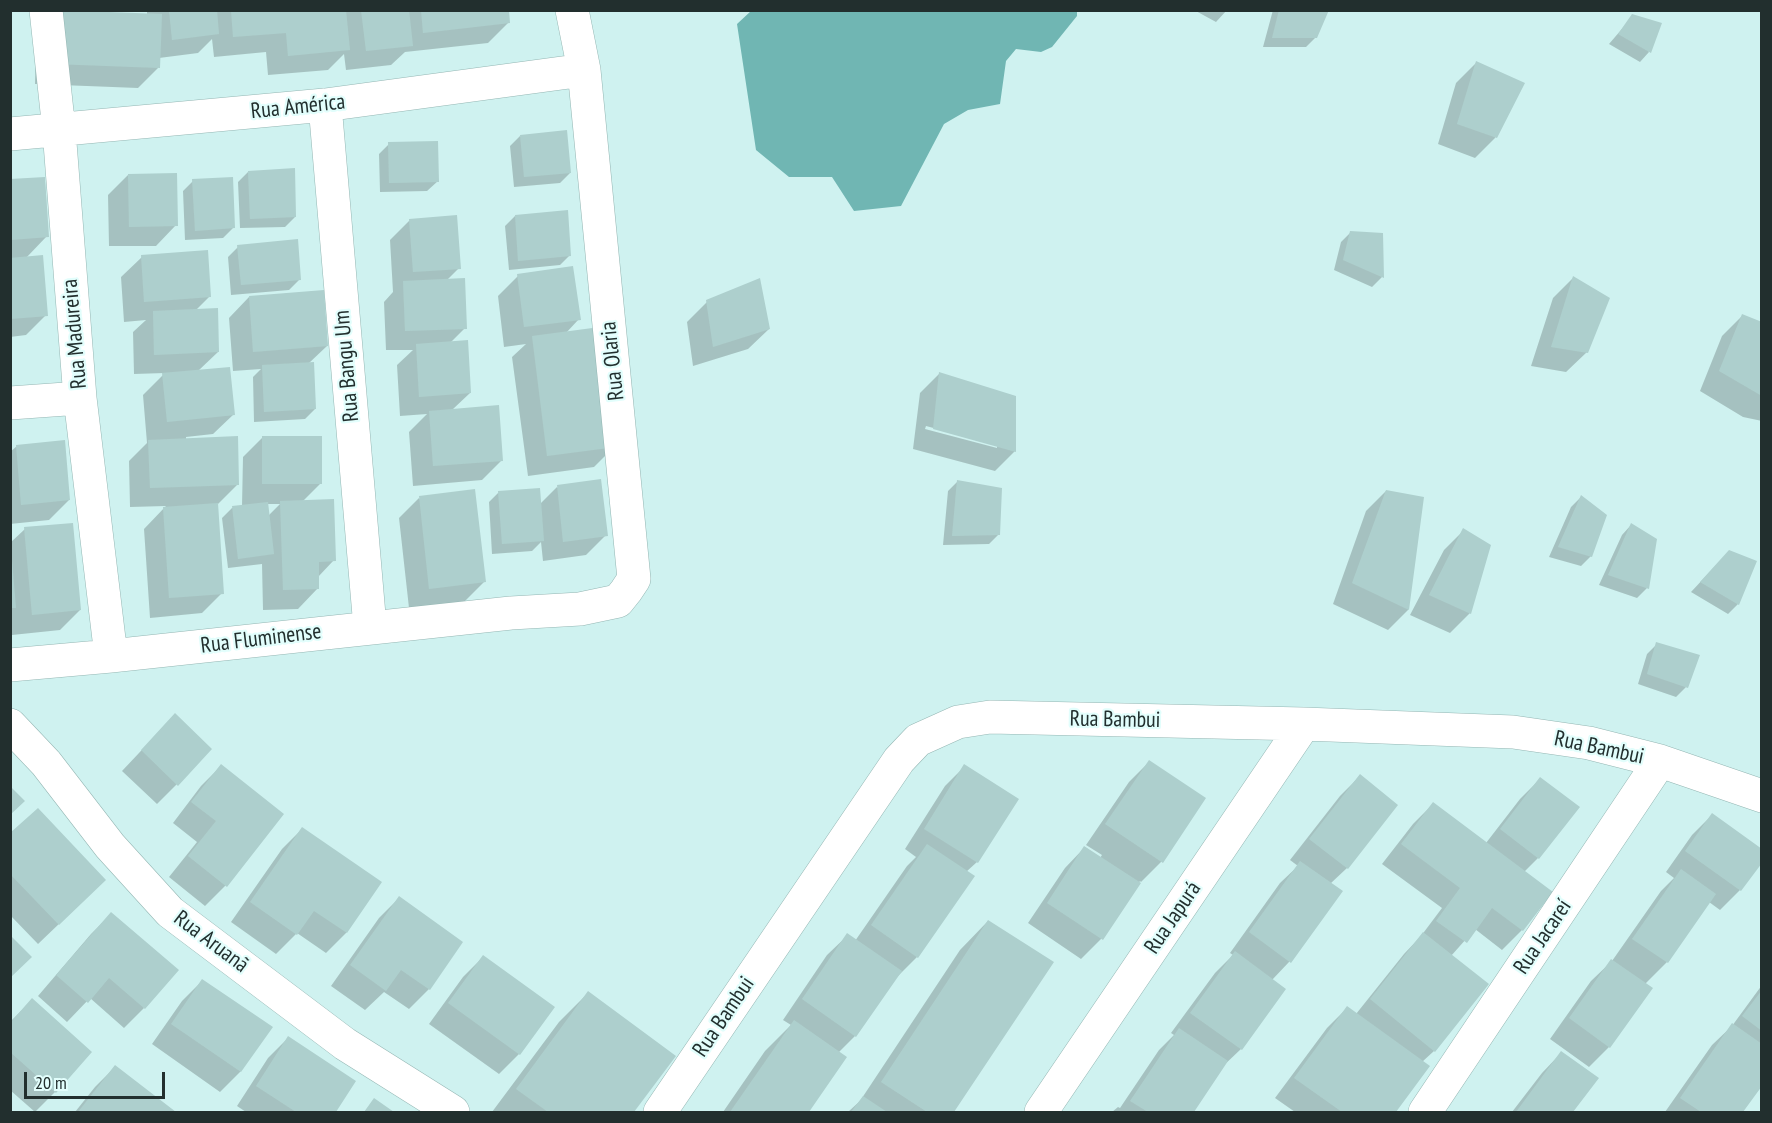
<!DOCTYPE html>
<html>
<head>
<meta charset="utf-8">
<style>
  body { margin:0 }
  #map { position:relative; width:1772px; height:1123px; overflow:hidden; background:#cff2f0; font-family:"PT Sans Narrow",sans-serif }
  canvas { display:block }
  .frame { position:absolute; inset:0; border:12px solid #222f2e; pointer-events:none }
  .scale { position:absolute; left:24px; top:1072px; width:141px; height:27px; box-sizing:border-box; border:3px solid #222f2e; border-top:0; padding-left:8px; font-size:18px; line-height:21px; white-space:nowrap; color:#222f2e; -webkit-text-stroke:4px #e2fefc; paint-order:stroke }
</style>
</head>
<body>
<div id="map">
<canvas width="1772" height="1123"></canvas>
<div class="frame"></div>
<div class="scale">20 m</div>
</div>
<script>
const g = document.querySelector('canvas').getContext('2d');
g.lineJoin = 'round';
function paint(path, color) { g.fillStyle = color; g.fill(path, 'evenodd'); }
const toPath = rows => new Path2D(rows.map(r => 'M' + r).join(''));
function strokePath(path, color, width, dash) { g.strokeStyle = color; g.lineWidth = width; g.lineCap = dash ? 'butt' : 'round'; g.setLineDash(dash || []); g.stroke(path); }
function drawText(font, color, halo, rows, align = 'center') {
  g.font = font + ' "PT Sans Narrow",sans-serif'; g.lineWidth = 4.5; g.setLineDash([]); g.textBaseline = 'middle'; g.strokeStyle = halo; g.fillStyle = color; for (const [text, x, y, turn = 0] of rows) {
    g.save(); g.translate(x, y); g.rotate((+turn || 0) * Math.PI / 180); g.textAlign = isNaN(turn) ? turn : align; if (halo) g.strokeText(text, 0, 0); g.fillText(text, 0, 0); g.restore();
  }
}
const water = toPath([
  [751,11,1077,10,1077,16,1052,47,1041,52,1016,49,1006,61,1000,104,968,110,944,124,901,206,854,211,832,177,789,177,756,150,737,24]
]);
const shadow = toPath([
  [39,10,84,10,82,13,147,15,147,10,507,10,508,23,488,43,405,52,391,65,346,70,344,54,328,70,268,75,266,52,214,57,212,39,198,53,159,58,158,68,138,88,35,84,36,32],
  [1194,10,1227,10,1216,22],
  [1273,10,1327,10,1316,37,1306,47,1263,47],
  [1633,16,1649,52,1640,62,1609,44],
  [1476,63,1523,83,1495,138,1475,158,1438,144,1456,83],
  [520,136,570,173,560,183,514,187,510,146],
  [389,144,438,181,427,191,380,192,379,154],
  [248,172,295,217,285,227,240,228,238,182],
  [128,175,176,225,156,246,109,246,108,195],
  [10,181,47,236,26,258,46,315,26,335,10,337],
  [193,181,233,228,223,238,185,240,183,191],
  [515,216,570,255,560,265,509,270,505,226],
  [410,220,459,268,447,280,465,328,450,343,470,393,452,410,502,460,482,480,413,486,409,432,427,414,400,416,397,365,413,350,386,350,384,302,393,292,390,240],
  [1351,232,1382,235,1382,277,1372,287,1334,270,1341,242],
  [238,247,299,280,289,290,231,295,228,257],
  [142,257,209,297,195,311,218,352,198,371,234,414,213,434,186,437,186,440,238,484,217,505,222,593,202,613,150,618,144,529,166,506,130,507,129,461,147,443,143,395,165,373,134,374,133,332,146,320,124,322,121,277],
  [518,276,579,319,566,333,615,446,594,467,528,476,512,357,526,344,504,347,498,296],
  [1573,278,1587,352,1566,372,1531,366,1553,298],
  [249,297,327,346,308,364,315,409,305,419,254,422,253,377,261,369,233,371,229,318],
  [707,302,769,329,748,349,693,366,687,322],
  [1742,316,1762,325,1762,421,1743,417,1700,391,1722,336],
  [940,373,1015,451,995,471,913,449,920,393],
  [926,426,997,445,997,448,925,429],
  [263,437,320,484,302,502,334,560,318,577,318,588,298,609,263,610,262,564,228,568,222,518,232,508,242,506,243,457],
  [267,504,280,504,268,516],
  [17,446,69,500,49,520,10,524,10,452],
  [958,481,999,534,989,544,943,545,948,491],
  [557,487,606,535,586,555,543,561,541,542,532,551,492,554,489,502,499,492,540,504],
  [1386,491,1422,498,1408,610,1388,630,1333,604,1366,511],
  [1581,497,1591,556,1581,566,1549,557,1571,507],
  [419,498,484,582,464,602,409,608,399,518],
  [1631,525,1647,588,1637,598,1599,585,1622,535],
  [25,529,80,610,60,630,12,635,10,543],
  [1464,530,1470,613,1450,633,1410,615,1444,550],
  [1719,562,1738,604,1728,614,1691,592],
  [1657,644,1686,687,1676,697,1638,684,1647,654],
  [155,736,177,784,157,804,122,771],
  [1149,762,1204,799,1161,862,1141,882,1140,881,1101,939,1081,959,1028,923,1065,868,1085,847,1100,858,1102,855,1086,845,1129,782],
  [221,766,282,814,225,886,205,906,169,877,197,842,173,823,201,786],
  [965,766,1017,799,977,862,966,872,917,957,897,977,855,1036,838,1053,845,1058,807,1112,723,1112,765,1051,791,1025,783,1020,827,955,848,935,855,941,907,866,916,857,905,849,945,786],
  [1360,776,1396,805,1347,868,1330,884,1289,962,1272,980,1284,989,1241,1049,1221,1068,1192,1112,1112,1112,1118,1107,1120,1108,1159,1050,1174,1035,1171,1033,1215,973,1233,955,1230,953,1280,883,1298,866,1290,860,1340,796],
  [1540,779,1578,808,1538,858,1524,872,1522,930,1502,950,1475,929,1451,956,1434,1051,1422,1062,1428,1066,1394,1112,1295,1112,1275,1098,1327,1028,1347,1008,1356,1014,1404,954,1421,936,1442,908,1382,864,1413,824,1433,804,1486,843,1520,799],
  [1712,815,1740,890,1720,910,1709,902,1667,962,1645,984,1609,1047,1589,1067,1550,1039,1591,981,1612,961,1661,891,1674,878,1666,872,1692,835],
  [302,829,380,883,346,933,326,953,297,933,276,954,231,922,282,849],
  [10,835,84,900,38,944,10,915],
  [399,898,429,989,409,1009,384,992,365,1010,331,986,379,918],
  [111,914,144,1008,124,1028,90,998,67,1022,38,996,91,934],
  [988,921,1052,963,953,1112,848,1112,860,1101,960,950],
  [483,957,553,1007,519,1054,499,1074,429,1024,463,977],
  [202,981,271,1028,240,1072,220,1092,152,1044,182,1001],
  [1762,985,1762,1083,1742,1112,1665,1112,1712,1045,1732,1026],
  [588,993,674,1057,633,1112,492,1112,559,1022],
  [32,1000,55,1092,35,1112,10,1090,10,1022],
  [288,1038,354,1082,334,1112,246,1112,237,1106,268,1058],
  [1561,1053,1597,1079,1571,1112,1512,1112,1542,1073],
  [115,1067,174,1112,75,1112,95,1087]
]);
const building = toPath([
  [56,10,162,14,160,68,54,64],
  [169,10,217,10,219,34,172,40],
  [231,10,346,10,350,50,288,56,286,33,233,37],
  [361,10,409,10,413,46,366,51],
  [421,10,509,10,510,23,423,33],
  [1279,10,1329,10,1317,38,1272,38],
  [1632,14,1662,23,1651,53,1618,34],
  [1476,61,1525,83,1497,138,1457,124],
  [567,130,571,173,524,177,520,135],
  [438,141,439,182,389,183,388,142],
  [295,168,296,217,250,219,248,171],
  [177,173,178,226,129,227,128,174],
  [45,177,49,237,10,240,10,179],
  [233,177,235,228,195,231,192,179],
  [568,210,571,256,518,261,515,215],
  [457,215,461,269,413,272,409,219],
  [1350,231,1383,233,1384,278,1343,260],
  [298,239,301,280,241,285,237,245],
  [208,250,211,297,144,302,141,255],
  [43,255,48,316,10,319,10,258],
  [573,266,581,320,524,327,517,274],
  [1573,276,1610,298,1588,353,1551,347],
  [465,278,467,329,405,331,403,281],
  [760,278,770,329,713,347,706,300],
  [324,290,328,346,253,352,249,296],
  [218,308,219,352,154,355,153,311],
  [1742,314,1762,322,1762,396,1719,371],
  [600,327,616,447,547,456,532,336],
  [468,340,471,393,419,397,416,344],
  [314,362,316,409,264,412,262,365],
  [230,367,235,415,167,422,162,373],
  [939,372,1016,396,1016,452,933,429],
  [499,405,503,461,433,466,429,411],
  [238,436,239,485,150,488,148,440],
  [262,436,322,436,322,484,262,484],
  [65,440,70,500,21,505,16,445],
  [601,479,608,536,563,542,557,485],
  [957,480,1002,488,1000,535,952,536],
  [540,488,544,541,502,544,498,491],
  [475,489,486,582,429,589,419,496],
  [1386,490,1424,497,1409,610,1352,583],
  [1581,495,1607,515,1592,557,1558,547],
  [334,499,336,561,319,562,319,589,283,590,280,501],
  [268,502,274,554,238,559,232,506],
  [218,503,224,594,169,598,163,507],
  [73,523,81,610,32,615,24,527],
  [1631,523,1657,539,1649,589,1608,575],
  [1463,528,1491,545,1471,614,1429,595],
  [1729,550,1757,561,1739,605,1700,582],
  [10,561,12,561,16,608,10,608],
  [1656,642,1700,655,1688,688,1647,674],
  [175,713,212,749,178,786,141,750],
  [1149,760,1206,798,1163,863,1105,824],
  [221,764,284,814,227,887,188,856,216,821,191,802],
  [964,764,1019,799,978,863,924,829],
  [1360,774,1398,805,1348,869,1309,839],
  [1540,777,1580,807,1539,859,1500,829],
  [10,786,25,801,10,815],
  [1433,802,1553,892,1523,931,1492,908,1467,943,1436,921,1460,888,1401,844],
  [38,808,106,880,59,925,10,874,10,833],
  [1712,813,1762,849,1762,863,1741,891,1685,851],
  [302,827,382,882,347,933,314,911,297,935,250,902],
  [927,844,975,876,918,958,871,925],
  [1084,846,1141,883,1103,940,1047,903],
  [1300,861,1343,891,1291,963,1249,932],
  [1681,869,1716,894,1668,963,1632,939],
  [399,896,463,942,430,990,401,970,386,991,350,965],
  [111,912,179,970,145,1009,109,978,88,1003,56,975],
  [988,920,1054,962,954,1112,927,1112,881,1082],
  [1423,932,1489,984,1435,1052,1370,999],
  [847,933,902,971,856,1037,802,999],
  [10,935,32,957,10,978],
  [1235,951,1286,989,1242,1050,1190,1013],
  [483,955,555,1007,520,1055,448,1003],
  [1611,959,1653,988,1610,1048,1569,1018],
  [202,979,273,1027,241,1072,171,1024],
  [1762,990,1762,1031,1742,1016],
  [588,991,676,1056,634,1112,548,1112,516,1089],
  [32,998,92,1052,56,1093,10,1052,10,1023],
  [1347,1006,1430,1066,1396,1112,1342,1112,1294,1078],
  [794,1020,847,1057,809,1112,730,1112],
  [1732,1023,1762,1044,1762,1086,1743,1112,1701,1112,1680,1098],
  [1179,1028,1228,1061,1194,1112,1148,1112,1130,1101],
  [288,1036,356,1081,336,1112,296,1112,256,1086],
  [1561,1051,1599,1078,1573,1112,1516,1112],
  [115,1065,176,1112,78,1112],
  [863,1096,887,1112,851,1112],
  [374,1098,394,1112,364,1112]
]);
const street = toPath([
  [46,10,59,130,80,398,111,656],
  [325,105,370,627],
  [10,134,325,105,584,70],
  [10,403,80,398],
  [10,665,111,656,511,613,580,609,618,601,626,591,634,579,584,70,572,10],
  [10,725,46,763,110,846,170,912,345,1044,453,1112],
  [660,1112,899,760,918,740,958,722,990,717,1304,724,1513,732,1589,743,1660,761,1762,796],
  [1041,1112,1304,724],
  [1425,1112,1660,761]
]);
const streetNames = [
  ["Rua América",298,107,-6],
  ["Rua Madureira",75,334,-95],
  ["Rua Olaria",613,361,-96],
  ["Rua Bangu Um",347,366,-95],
  ["Rua Fluminense",261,639,-7],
  ["Rua Bambui",1115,720,1],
  ["Rua Bambui",1599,748,12],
  ["Rua Japurá",1173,918,-56],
  ["Rua Jacareí",1543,937,-56],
  ["Rua Aruanã",211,942,37],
  ["Rua Bambui",724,1017,-56]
];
paint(water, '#70b6b3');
paint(shadow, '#0003');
paint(building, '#adcfcd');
strokePath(street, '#94b6b3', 34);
strokePath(street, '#fff', 33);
drawText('22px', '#222f2e', '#e2fefc', streetNames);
</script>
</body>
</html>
